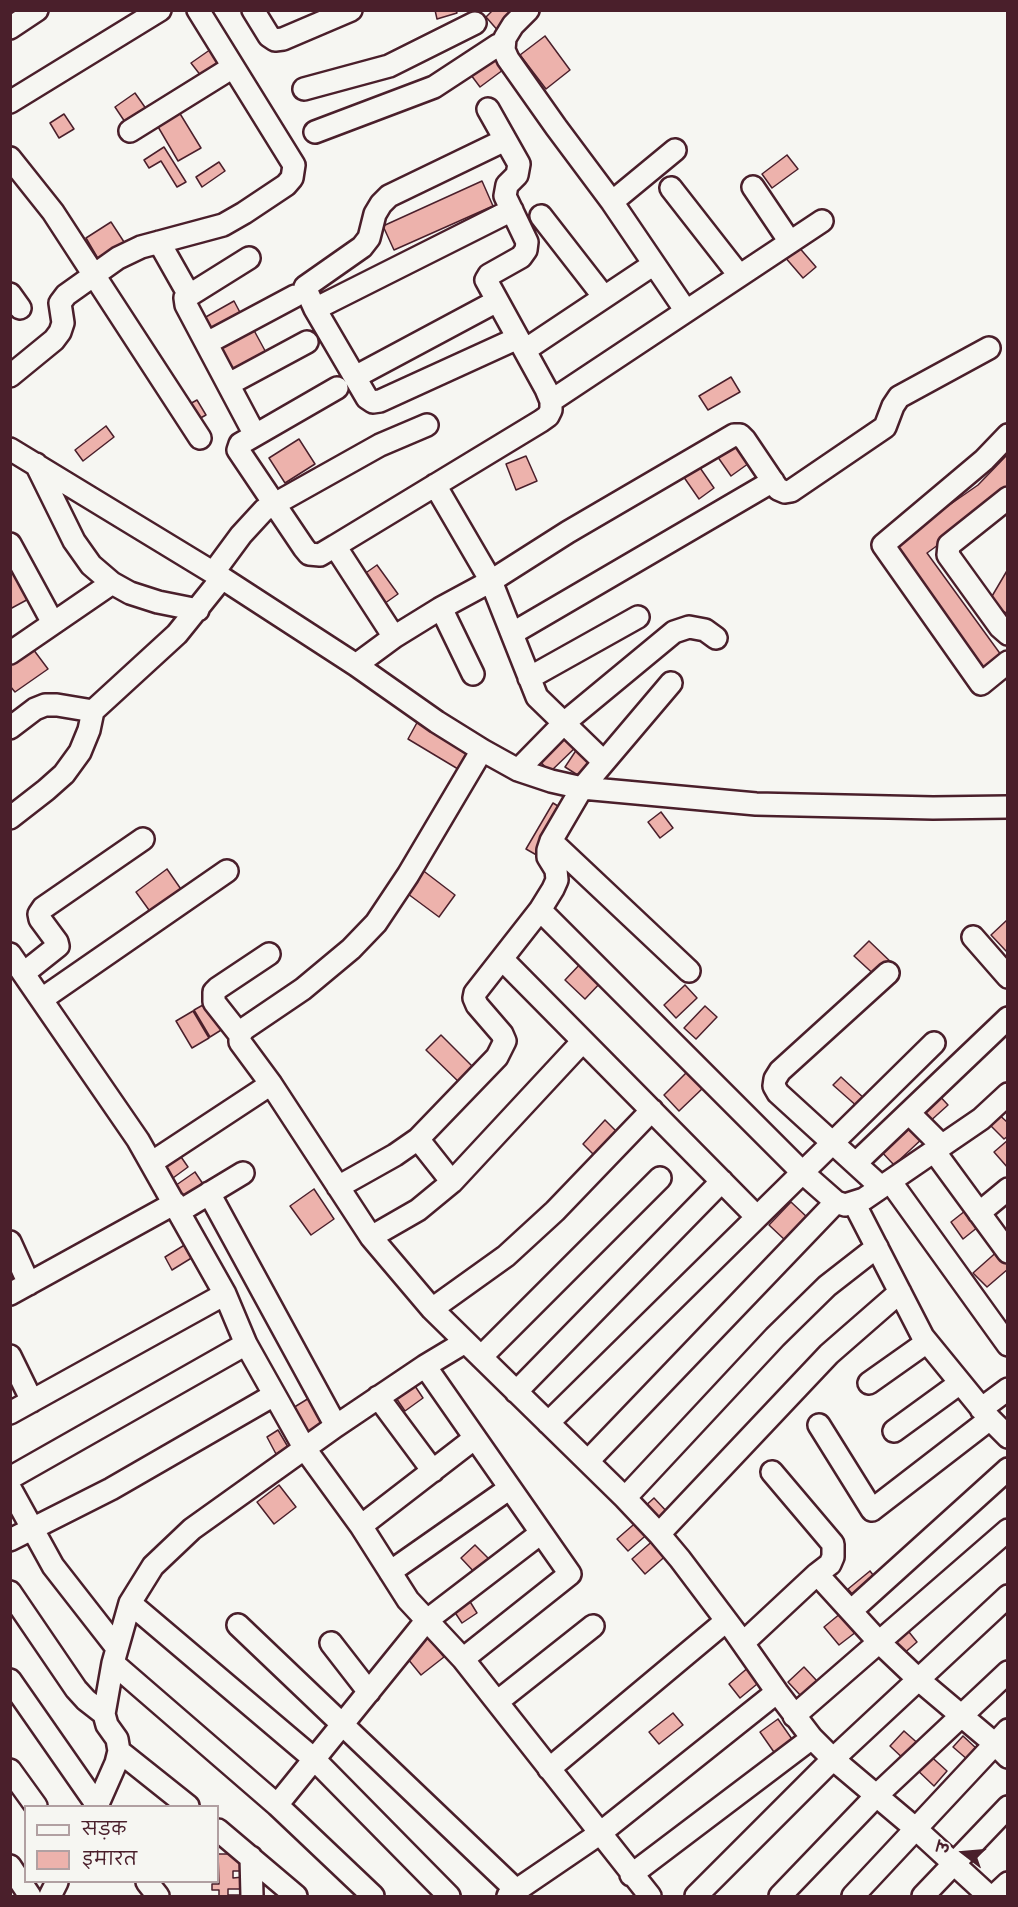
<!DOCTYPE html>
<html>
<head>
<meta charset="utf-8">
<style>
  body { margin:0 }
  #map { position:relative; width:1018px; height:1907px; overflow:hidden; background:#f6f6f2; font-family:"Gochi Hand","Playpen Sans Deva",sans-serif }
  canvas { display:block }
  .frame { position:absolute; inset:0; border:12px solid #4a1f2b; pointer-events:none }
  .legend { position:absolute; left:24px; top:1805px; width:195px; height:78px; box-sizing:border-box; background:#f6f6f2; border:2px solid #b1a0a2; margin:0; padding:8px 10px; list-style:none; font-size:18px; color:#4a1f2b }
  .legend li { display:flex; align-items:center; gap:12px; height:30px }
  .legend b { width:30px; border:2px solid #b1a0a2 }
  .north { position:absolute; left:934px; top:1823px; width:60px; height:60px; -webkit-text-stroke:4px #f6f6f2; paint-order:stroke; rotate:286deg; font-size:16px; font-weight:700; line-height:24px; text-align:center; color:#4a1f2b }
  .north::after { content:''; display:block; margin:auto; width:21px; height:27px; background:#4a1f2b; clip-path:polygon(50% 0,100% 100%,50% 72%,0 100%) }
</style>
</head>
<body>
<div id="map">
<canvas width="1018" height="1907"></canvas>
<div class="frame"></div>
<ul class="legend">
<li><b style="height:8px;background:#f6f6f2"></b>सड़क</li>
<li><b style="height:16px;background:#edb2ac"></b>इमारत</li>
</ul>
<div class="north">उ</div>
</div>
<script>
const g = document.querySelector('canvas').getContext('2d');
g.lineJoin = 'round';
function paint(path, color) { g.fillStyle = color; g.fill(path, 'evenodd'); }
const toPath = rows => new Path2D(rows.map(r => 'M' + r).join(''));
function strokePath(path, color, width, dash) { g.strokeStyle = color; g.lineWidth = width; g.lineCap = dash ? 'butt' : 'round'; g.setLineDash(dash || []); g.stroke(path); }
const building = toPath([
  [435,10,456,10,457,13,437,19,435,10],
  [493,10,525,10,500,33,486,17,493,10],
  [545,36,570,70,546,89,520,55,545,36],
  [214,47,227,65,205,81,191,63,214,47],
  [497,55,507,67,480,87,471,75,497,55],
  [135,93,149,113,129,128,115,107,135,93],
  [179,112,201,148,178,161,157,125,179,112],
  [64,114,74,129,59,138,50,123,64,114],
  [164,147,186,182,177,187,161,161,149,168,144,160,164,147],
  [787,155,798,169,772,188,762,174,787,155],
  [219,162,225,171,202,187,196,177,219,162],
  [482,181,493,206,394,250,383,226,482,181],
  [111,222,126,245,100,262,86,238,111,222],
  [797,245,816,267,803,278,784,256,797,245],
  [234,301,244,320,214,337,204,318,234,301],
  [250,323,269,358,236,376,217,341,250,323],
  [731,377,740,392,708,410,699,396,731,377],
  [197,400,206,415,195,421,186,406,197,400],
  [106,426,114,437,83,461,75,450,106,426],
  [736,437,752,461,731,476,715,453,736,437],
  [299,439,315,464,285,483,269,458,299,439],
  [1008,454,1008,491,997,502,927,553,1004,659,982,675,889,547,978,485,1008,454],
  [526,456,537,481,516,490,506,464,526,456],
  [696,462,714,488,699,499,681,473,696,462],
  [10,560,34,596,10,609,10,560],
  [377,565,398,594,381,606,360,577,377,565],
  [1008,569,1008,614,988,603,1008,569],
  [33,649,48,669,15,692,10,686,10,664,33,649],
  [419,719,474,752,463,772,408,739,419,719],
  [561,730,577,746,550,772,534,755,561,730],
  [579,746,597,758,584,779,565,767,579,746],
  [553,803,566,811,540,857,526,849,553,803],
  [661,812,673,828,660,838,648,822,661,812],
  [167,869,185,895,154,917,136,892,167,869],
  [421,869,455,895,439,917,404,891,421,869],
  [1007,920,1008,949,1006,951,991,935,1007,920],
  [869,941,893,964,879,979,854,956,869,941],
  [583,961,603,980,585,999,565,980,583,961],
  [685,985,697,998,676,1018,664,1005,685,985],
  [210,1001,226,1027,210,1037,194,1010,210,1001],
  [705,1006,717,1017,696,1039,684,1028,705,1006],
  [193,1011,209,1038,192,1048,176,1021,193,1011],
  [441,1035,477,1071,463,1086,426,1050,441,1035],
  [687,1072,703,1088,679,1111,664,1095,687,1072],
  [841,1077,866,1100,859,1108,833,1085,841,1077],
  [936,1092,948,1105,927,1124,916,1112,936,1092],
  [993,1109,1008,1123,1008,1136,1004,1139,983,1118,993,1109],
  [605,1120,622,1137,600,1161,583,1144,605,1120],
  [908,1120,924,1137,894,1165,878,1148,908,1120],
  [1008,1140,1008,1168,994,1152,1008,1140],
  [177,1151,188,1167,173,1178,162,1161,177,1151],
  [195,1172,205,1187,181,1203,172,1188,195,1172],
  [314,1189,334,1219,311,1235,290,1206,314,1189],
  [791,1202,808,1218,786,1241,769,1225,791,1202],
  [965,1211,978,1227,963,1239,951,1222,965,1211],
  [191,1241,198,1254,172,1270,165,1257,191,1241],
  [1000,1249,1008,1260,1008,1269,987,1287,973,1273,1000,1249],
  [411,1380,423,1398,405,1411,392,1392,411,1380],
  [314,1395,330,1423,304,1438,288,1411,314,1395],
  [278,1430,288,1447,276,1454,267,1437,278,1430],
  [279,1485,296,1507,274,1524,257,1502,279,1485],
  [654,1498,670,1515,660,1525,643,1508,654,1498],
  [640,1519,651,1531,628,1551,617,1539,640,1519],
  [656,1538,669,1553,645,1574,632,1559,656,1538],
  [475,1545,491,1561,477,1575,461,1558,475,1545],
  [870,1571,880,1584,858,1601,848,1589,870,1571],
  [466,1595,477,1613,462,1623,450,1605,466,1595],
  [841,1613,856,1632,839,1645,824,1627,841,1613],
  [905,1627,917,1642,902,1655,890,1640,905,1627],
  [426,1635,444,1657,421,1675,403,1653,426,1635],
  [750,1666,762,1680,740,1698,729,1684,750,1666],
  [804,1667,817,1681,801,1696,788,1682,804,1667],
  [673,1713,683,1725,659,1744,649,1732,673,1713],
  [778,1719,794,1742,776,1755,760,1732,778,1719],
  [904,1731,922,1747,908,1763,890,1746,904,1731],
  [963,1736,977,1749,968,1760,953,1747,963,1736],
  [926,1752,947,1771,934,1786,913,1766,926,1752],
  [218,1854,243,1854,243,1871,233,1871,233,1878,243,1877,243,1889,228,1889,228,1895,243,1895,243,1896,212,1896,219,1896,219,1890,212,1890,212,1884,219,1884,218,1854]
]);
const minor = toPath([
  [253,10,269,36,275,40,283,39,351,10],
  [528,10,513,25,505,38,504,50,508,59,556,127,612,202,686,311],
  [10,28,37,10],
  [304,89,389,66,475,23],
  [10,102,160,10],
  [130,131,233,67],
  [315,132,434,87,498,45],
  [505,140,389,196,381,204,375,214,369,238,362,247,305,287,315,309,367,398,373,402,380,401,518,338],
  [10,158,53,212,200,438],
  [753,187,790,242],
  [671,188,739,275],
  [612,202,675,150],
  [541,216,604,297],
  [159,242,189,295],
  [249,258,185,298,186,305,255,435],
  [10,294,20,308],
  [315,309,512,210],
  [207,343,295,296],
  [525,350,654,264],
  [10,376,54,340,60,332,63,323,60,303,66,295,118,258,141,247,223,225,244,213,286,185,292,178,294,165,198,10],
  [355,377,497,301],
  [229,384,307,342],
  [337,388,240,444,238,450,304,548,309,554,320,555,335,546,394,637],
  [551,401,822,221],
  [1008,435,984,460,883,545,981,684,1008,662],
  [10,449,222,578,356,665,437,722,482,750,518,770,551,781,582,788,756,804,933,808,1008,807],
  [36,464,74,541,91,565,112,583,130,593,158,602,198,610],
  [435,485,491,581,537,697,604,762],
  [1008,498,949,545,948,555,1000,627,1008,634],
  [10,544,53,623],
  [335,546,541,421,548,416,551,410,551,401,546,389,486,280,489,275,521,257,526,250,527,242,505,196,507,185,517,175,519,164,488,109],
  [213,573,241,535,264,510,380,445,427,425],
  [441,608,473,674],
  [513,633,773,481],
  [10,653,112,583],
  [356,665,394,637,441,608,491,581,568,532,734,435,740,435,745,440,778,489,785,492,791,491,885,427,893,406,899,397,989,348],
  [529,678,638,617],
  [93,711,177,634,222,578],
  [10,728,35,709,45,705,57,705,93,711,89,730,80,752,64,774,46,790,10,818],
  [482,750,408,875,376,923,351,949,303,989,244,1029,240,1035,240,1042,271,1084,371,1237,432,1309,625,1498,659,1534,680,1559,735,1632,777,1692,812,1738,833,1759,916,1829,989,1896],
  [518,770,564,723,674,632,689,627,705,630,716,638],
  [551,841,689,971],
  [540,910,803,1173,836,1202,845,1205,864,1199,981,1119,1008,1094],
  [973,937,1008,977],
  [10,954,138,1140,225,1294,246,1344,305,1449,361,1526,408,1600,463,1659,650,1896],
  [502,959,757,1217],
  [24,973,58,946,57,942,40,919,39,914,43,908,143,839],
  [42,999,227,871],
  [240,1035,214,1002,214,992,218,988,269,954],
  [909,1113,942,1146],
  [418,1139,452,1182],
  [934,1151,1008,1252],
  [151,1163,271,1084],
  [856,1163,1008,1018],
  [890,1181,1008,1345],
  [338,1187,395,1155,418,1139,497,1057,505,1041,502,1034,477,1005,474,998,475,993,540,910,553,889,557,880,556,870,548,857,548,850,551,841,582,788,671,683],
  [881,1187,778,1093,774,1086,775,1079,780,1071,888,973],
  [209,1193,336,1426],
  [854,1203,923,1337,990,1419,1008,1437],
  [180,1211,243,1173],
  [979,1213,1008,1189],
  [371,1237,418,1210,452,1182,583,1041],
  [10,1242,29,1284],
  [10,1294,175,1203],
  [432,1309,506,1256,555,1211,652,1110],
  [10,1356,32,1401],
  [481,1357,660,1178],
  [425,1366,570,1574,463,1659],
  [869,1383,927,1342],
  [516,1392,722,1181],
  [378,1397,433,1471],
  [981,1409,1008,1389],
  [10,1413,225,1294],
  [548,1423,934,1043],
  [819,1425,872,1510,990,1419],
  [894,1431,960,1383],
  [588,1461,836,1202],
  [10,1478,246,1344],
  [10,1488,53,1566,117,1648],
  [625,1498,775,1337,827,1286,877,1247],
  [361,1526,475,1438],
  [659,1534,829,1354,900,1292],
  [10,1540,111,1489,274,1395],
  [390,1572,510,1488],
  [817,1574,879,1642,919,1680,995,1744,1008,1757],
  [10,1592,76,1689,86,1700,104,1714],
  [130,1603,314,1759,449,1896],
  [852,1610,1008,1469],
  [238,1625,516,1890],
  [331,1643,369,1692],
  [743,1643,817,1574,830,1564,833,1557,833,1544,772,1472],
  [113,1663,277,1805,373,1896],
  [10,1680,97,1805],
  [497,1702,593,1626],
  [794,1716,1008,1530],
  [119,1751,188,1806],
  [549,1769,726,1621],
  [10,1770,36,1806],
  [277,1805,426,1621,541,1533],
  [97,1806,116,1763,119,1751,117,1739,107,1725,104,1714,113,1663,130,1603,153,1566,192,1529,336,1426,425,1366,465,1342],
  [218,1830,296,1896],
  [251,1857,252,1896],
  [10,1866,30,1896],
  [631,1875,812,1738],
  [147,1882,158,1896],
  [50,1896,57,1882],
  [508,1896,599,1834,777,1692],
  [696,1896,833,1759,1008,1596],
  [780,1896,876,1796,1008,1672],
  [853,1896,1008,1730],
  [923,1896,1008,1807],
  [994,1896,1008,1883]
]);
paint(building, '#edb2ac');
strokePath(building, '#4a1f2b', 1.5);
strokePath(minor, '#4a1f2b', 26);
strokePath(minor, '#f6f6f2', 21);
</script>
</body>
</html>
